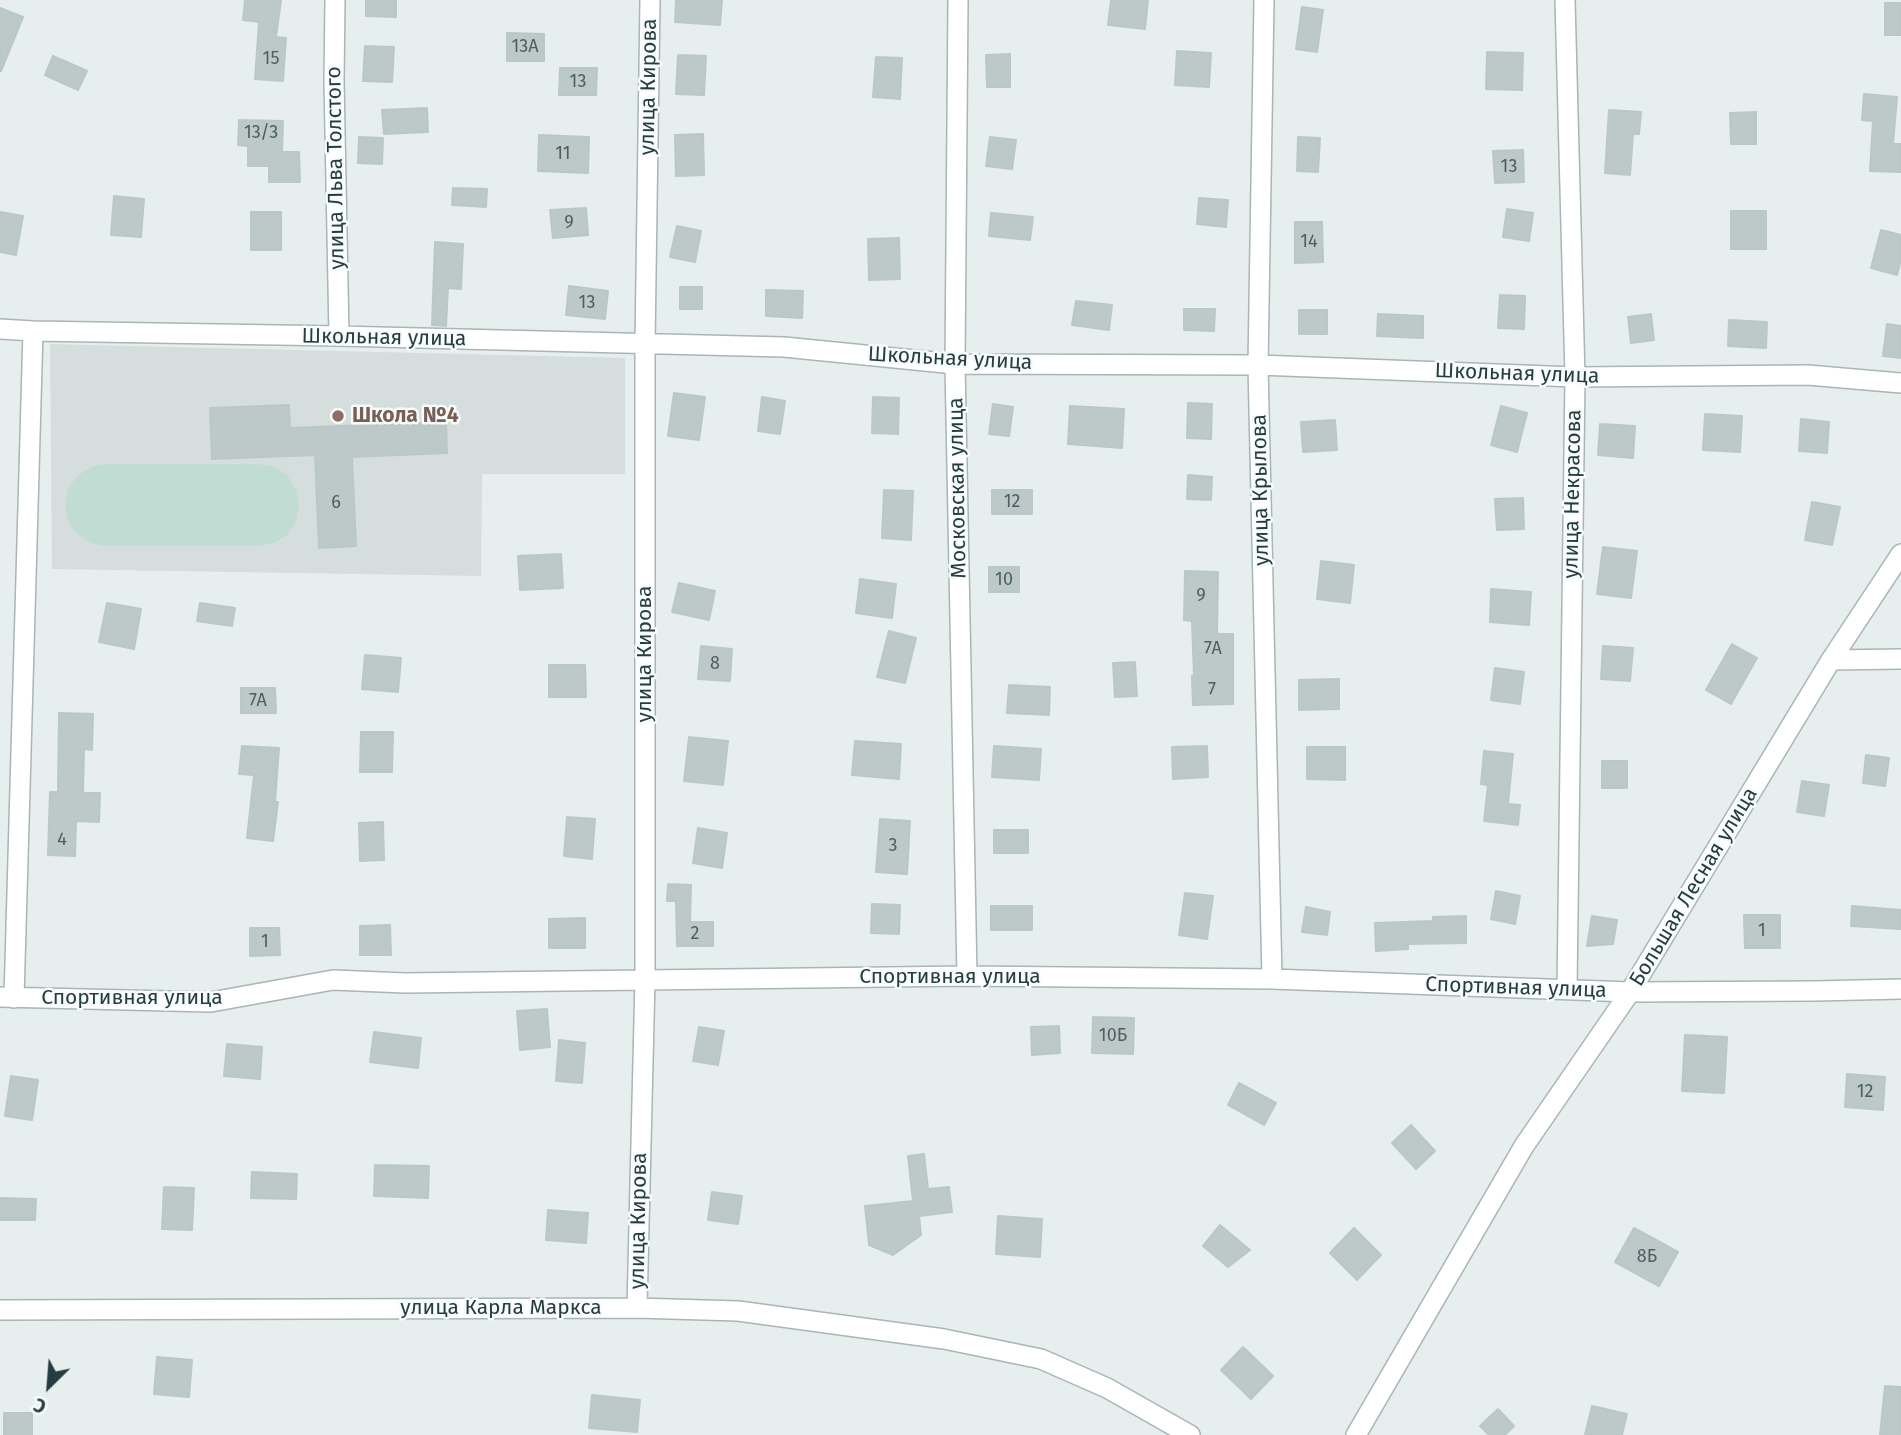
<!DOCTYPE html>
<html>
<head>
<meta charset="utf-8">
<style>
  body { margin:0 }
  #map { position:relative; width:1901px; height:1435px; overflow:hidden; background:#e7eeee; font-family:"Fira Sans",sans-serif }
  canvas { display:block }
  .north { position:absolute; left:14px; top:1351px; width:70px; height:70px; -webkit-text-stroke:5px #f7fbfa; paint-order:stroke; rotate:205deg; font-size:19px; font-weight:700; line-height:28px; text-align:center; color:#263d40 }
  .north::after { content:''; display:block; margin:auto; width:24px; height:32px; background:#263d40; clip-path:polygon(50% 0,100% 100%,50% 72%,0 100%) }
</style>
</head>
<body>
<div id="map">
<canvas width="1901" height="1435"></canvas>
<div class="north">С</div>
</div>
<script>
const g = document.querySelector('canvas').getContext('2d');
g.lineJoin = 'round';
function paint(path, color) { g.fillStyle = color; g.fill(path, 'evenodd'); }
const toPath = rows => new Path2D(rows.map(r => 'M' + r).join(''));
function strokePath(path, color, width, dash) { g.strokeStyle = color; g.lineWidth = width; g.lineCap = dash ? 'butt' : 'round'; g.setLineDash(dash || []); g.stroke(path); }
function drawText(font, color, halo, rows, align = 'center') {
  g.font = font + ' "Fira Sans",sans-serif'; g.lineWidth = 5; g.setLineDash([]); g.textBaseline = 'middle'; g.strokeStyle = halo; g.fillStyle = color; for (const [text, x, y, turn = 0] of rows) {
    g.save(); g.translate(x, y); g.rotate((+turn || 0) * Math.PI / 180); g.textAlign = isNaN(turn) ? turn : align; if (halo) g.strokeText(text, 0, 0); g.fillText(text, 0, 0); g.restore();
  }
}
const built = toPath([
  [50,344,625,358,625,474,482,474,481,576,52,569]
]);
const green = toPath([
  [106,464,257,464,273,466,287,475,296,490,299,505,296,522,287,535,274,543,257,546,106,546,90,543,77,534,68,521,65,505,68,489,77,476,91,467]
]);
const building = toPath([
  [245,0,281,0,276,37,286,38,283,81,255,79,259,22,243,20,245,0],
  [366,0,396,0,396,17,366,16,366,0],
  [676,0,722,0,720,25,675,22,676,0],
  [1111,0,1148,0,1145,29,1108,25,1111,0],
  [1885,3,1901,3,1901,35,1885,35,1885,3],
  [1302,7,1323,10,1317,52,1296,49,1302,7],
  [0,8,23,17,1,71,0,71,0,8],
  [507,33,544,34,544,61,507,61,507,33],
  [365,46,394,47,392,82,363,81,365,46],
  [1177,51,1211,53,1209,87,1175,85,1177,51],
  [1487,52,1523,53,1522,90,1486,89,1487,52],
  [1010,54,1010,87,987,87,986,55,1010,54],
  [678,55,706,56,704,95,676,94,678,55],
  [53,56,87,71,78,90,45,75,53,56],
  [876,57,902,58,900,99,873,97,876,57],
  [560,68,597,68,596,95,559,95,560,68],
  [1864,94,1897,97,1893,144,1901,144,1901,172,1870,171,1873,121,1862,120,1864,94],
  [427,108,428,132,384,134,382,110,427,108],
  [1609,110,1641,112,1639,134,1633,134,1630,175,1605,173,1609,110],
  [1756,112,1756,144,1731,144,1730,113,1756,112],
  [239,120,283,121,282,152,299,152,300,182,269,182,269,166,248,166,248,146,238,145,239,120],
  [703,134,704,175,676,176,675,135,703,134],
  [539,135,589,137,588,173,538,171,539,135],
  [359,137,383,138,382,164,358,163,359,137],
  [990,137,1016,140,1012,169,986,166,990,137],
  [1298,137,1320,138,1318,172,1297,171,1298,137],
  [1523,150,1524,182,1495,183,1493,151,1523,150],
  [453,188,487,189,486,207,452,205,453,188],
  [114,196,144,199,141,237,111,235,114,196],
  [1199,198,1228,200,1226,227,1197,224,1199,198],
  [586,208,588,235,553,238,550,210,586,208],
  [1507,209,1533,213,1529,241,1503,237,1507,209],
  [1731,211,1766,211,1766,249,1731,249,1731,211],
  [0,212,23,216,16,255,0,252,0,212],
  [251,212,281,212,281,250,251,250,251,212],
  [991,213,1033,217,1030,240,989,236,991,213],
  [1295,222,1322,222,1323,262,1295,263,1295,222],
  [677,226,701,231,695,262,670,257,677,226],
  [1881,230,1901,235,1901,259,1897,275,1871,268,1881,230],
  [899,238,900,279,869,280,868,239,899,238],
  [435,242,463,244,461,289,448,288,446,326,432,325,435,242],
  [569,286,608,291,605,319,566,315,569,286],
  [680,287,702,287,702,309,680,309,680,287],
  [766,290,803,291,802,318,766,316,766,290],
  [1500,295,1525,296,1524,329,1498,328,1500,295],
  [1076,301,1112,305,1109,330,1072,325,1076,301],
  [1184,309,1215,309,1214,331,1184,330,1184,309],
  [1299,310,1327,310,1327,334,1299,334,1299,310],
  [1378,314,1423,316,1423,338,1377,336,1378,314],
  [1651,314,1654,340,1631,343,1628,317,1651,314],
  [1729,320,1767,322,1766,348,1728,346,1729,320],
  [1887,324,1901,326,1901,358,1883,356,1887,324],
  [674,393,705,397,699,440,668,436,674,393],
  [762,397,785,401,780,434,758,431,762,397],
  [873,397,899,398,898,434,872,433,873,397],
  [1188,403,1212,404,1211,439,1187,438,1188,403],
  [993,404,1013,407,1009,436,989,434,993,404],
  [289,405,290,428,446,422,447,453,352,457,356,546,319,548,315,455,212,459,210,408,289,405],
  [1070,406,1124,409,1122,448,1068,444,1070,406],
  [1501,406,1527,413,1517,452,1491,445,1501,406],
  [1705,414,1742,416,1740,452,1703,450,1705,414],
  [1801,419,1829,422,1827,453,1799,451,1801,419],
  [1335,420,1337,450,1303,452,1301,422,1335,420],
  [1600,424,1635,426,1633,458,1598,455,1600,424],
  [1188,475,1212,477,1211,500,1187,499,1188,475],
  [884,490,913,491,911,540,882,538,884,490],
  [992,490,1032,490,1032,514,992,514,992,490],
  [1523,498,1524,529,1497,530,1495,499,1523,498],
  [1812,502,1840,507,1832,545,1805,540,1812,502],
  [1603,547,1637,551,1631,598,1597,594,1603,547],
  [561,554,563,588,520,590,518,556,561,554],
  [1321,561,1354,565,1350,603,1317,599,1321,561],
  [989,567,1019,567,1019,592,989,592,989,567],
  [1185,571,1218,572,1217,634,1233,634,1233,704,1193,705,1192,676,1194,676,1192,621,1184,620,1185,571],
  [860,579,896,584,892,618,856,613,860,579],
  [679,583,715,591,709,620,672,612,679,583],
  [1491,589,1531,592,1529,625,1490,622,1491,589],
  [107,603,141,609,134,649,99,642,107,603],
  [200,603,235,608,232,626,197,621,200,603],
  [889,631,916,638,905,683,877,677,889,631],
  [1732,644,1757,658,1731,704,1706,690,1732,644],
  [701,646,732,649,730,681,698,679,701,646],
  [1603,646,1633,648,1630,681,1601,679,1603,646],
  [365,655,401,658,398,692,362,689,365,655],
  [1135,662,1137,696,1115,697,1113,663,1135,662],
  [549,665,585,665,586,697,549,697,549,665],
  [1495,668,1524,672,1520,704,1491,700,1495,668],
  [1339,679,1339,709,1299,710,1299,680,1339,679],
  [1009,685,1050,687,1049,715,1007,713,1009,685],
  [241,688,275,688,276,713,241,713,241,688],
  [59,713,93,714,92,750,84,749,83,793,100,793,99,822,76,821,75,856,48,855,50,792,58,792,59,713],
  [361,732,393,732,392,772,360,772,361,732],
  [689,737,728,741,723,785,684,781,689,737],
  [855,741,901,744,899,779,852,775,855,741],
  [242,746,279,748,275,802,278,802,273,841,247,838,254,775,239,774,242,746],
  [994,746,1041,749,1039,780,992,777,994,746],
  [1207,746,1208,777,1173,779,1172,747,1207,746],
  [1307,747,1345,747,1345,780,1307,779,1307,747],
  [1484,751,1513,754,1508,804,1520,805,1518,825,1484,821,1488,785,1481,784,1484,751],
  [1866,755,1889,758,1885,786,1863,783,1866,755],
  [1602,761,1627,761,1627,788,1602,788,1602,761],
  [1802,781,1829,785,1824,816,1797,812,1802,781],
  [567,817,595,819,592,859,564,856,567,817],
  [880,819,910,821,907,874,876,872,880,819],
  [383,822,384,860,360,861,359,823,383,822],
  [698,828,727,833,722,868,693,863,698,828],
  [994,830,1028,830,1028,853,994,853,994,830],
  [668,884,691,885,690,922,713,922,713,946,677,946,676,901,667,901,668,884],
  [1496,891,1520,896,1515,924,1491,919,1496,891],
  [1185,893,1213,896,1207,939,1179,935,1185,893],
  [872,904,900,905,899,934,871,933,872,904],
  [991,906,1032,906,1032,930,991,930,991,906],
  [1852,906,1901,910,1901,929,1851,926,1852,906],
  [1306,907,1330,912,1327,935,1302,932,1306,907],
  [1744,915,1780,915,1780,948,1745,948,1744,915],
  [1466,916,1466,943,1408,944,1408,949,1376,951,1375,923,1433,921,1433,917,1466,916],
  [1592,916,1617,920,1613,944,1587,946,1592,916],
  [585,918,585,948,549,948,549,919,585,918],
  [390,925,391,955,360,955,360,926,390,925],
  [250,928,279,928,280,955,250,956,250,928],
  [547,1009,550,1047,520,1050,517,1011,547,1009],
  [1093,1017,1134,1018,1133,1054,1092,1053,1093,1017],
  [1059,1026,1060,1053,1032,1055,1031,1027,1059,1026],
  [699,1027,724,1031,718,1065,693,1061,699,1027],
  [374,1032,421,1038,418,1068,370,1062,374,1032],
  [1685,1035,1727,1037,1724,1093,1682,1091,1685,1035],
  [559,1040,585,1043,582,1083,556,1081,559,1040],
  [227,1044,262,1047,260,1079,224,1076,227,1044],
  [1847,1074,1885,1077,1883,1110,1845,1107,1847,1074],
  [11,1076,38,1080,32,1120,5,1116,11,1076],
  [1239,1083,1276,1103,1264,1125,1228,1105,1239,1083],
  [1411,1125,1435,1151,1416,1169,1392,1143,1411,1125],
  [924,1154,928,1189,949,1187,952,1212,919,1216,921,1235,893,1255,869,1245,865,1206,913,1201,908,1156,924,1154],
  [375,1165,429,1166,428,1198,374,1196,375,1165],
  [252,1172,297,1174,296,1199,251,1198,252,1172],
  [164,1187,194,1188,192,1230,162,1229,164,1187],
  [712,1192,742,1196,738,1224,708,1220,712,1192],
  [0,1198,36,1199,35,1220,0,1220,0,1198],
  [548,1210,588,1213,586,1243,546,1240,548,1210],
  [998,1216,1042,1219,1040,1257,996,1254,998,1216],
  [1220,1225,1250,1250,1228,1267,1203,1246,1220,1225],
  [1354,1228,1381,1255,1357,1280,1330,1253,1354,1228],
  [1634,1228,1678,1252,1659,1286,1615,1262,1634,1228],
  [1243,1347,1273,1376,1251,1399,1221,1370,1243,1347],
  [157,1357,192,1360,189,1397,154,1394,157,1357],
  [1885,1386,1901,1387,1901,1435,1880,1435,1885,1386],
  [592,1395,640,1400,637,1432,589,1428,592,1395],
  [1592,1406,1627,1414,1622,1435,1585,1435,1592,1406],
  [1498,1409,1514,1426,1505,1435,1489,1435,1480,1426,1498,1409],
  [4,1413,32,1413,32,1435,4,1435,4,1413]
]);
const street = toPath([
  [335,0,334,80,339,336],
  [958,0,955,364,967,976],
  [1264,0,1258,365,1272,979],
  [1565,0,1575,377,1567,989],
  [0,329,33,331,339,336,784,347,955,364,1258,365,1575,377,1808,375,1901,383],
  [1831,660,1901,659],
  [0,997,211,1002,333,980,405,983,967,976,1272,979,1630,992,1816,991,1901,989],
  [14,998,33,331],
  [637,1308,645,979,645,344,650,0],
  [0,1310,637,1308,738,1311,944,1339,1041,1359,1107,1388,1190,1435],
  [1356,1435,1524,1146,1630,992,1831,660,1901,554]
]);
const markers = [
  [338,416,7,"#8d6e63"]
];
const numberNames = [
  ["13А",525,47],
  ["15",271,59],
  ["13",578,82],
  ["13/3",261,133],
  ["11",563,154],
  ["13",1509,167],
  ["9",569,223],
  ["14",1309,242],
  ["13",587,303],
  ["12",1012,502],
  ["6",336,503],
  ["10",1004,580],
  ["9",1201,596],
  ["7А",1213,649],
  ["8",715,664],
  ["7",1212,690],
  ["7А",258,701],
  ["4",62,840],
  ["3",893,846],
  ["1",1762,931],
  ["2",695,934],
  ["1",265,942],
  ["10Б",1113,1036],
  ["12",1865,1092],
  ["8Б",1647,1257]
];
const streetNames = [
  ["улица Кирова",649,87,-89],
  ["улица Льва Толстого",336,168,-91],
  ["Школьная улица",384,338,1],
  ["Школьная улица",950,359,3],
  ["Школьная улица",1517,374,2],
  ["Московская улица",958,488,-91],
  ["улица Крылова",1261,490,-91],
  ["улица Некрасова",1573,494,-89],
  ["улица Кирова",645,654,-90],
  ["Большая Лесная улица",1694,887,-59],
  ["Спортивная улица",950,977],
  ["Спортивная улица",1516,988,2],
  ["Спортивная улица",132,998],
  ["улица Кирова",639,1221,-89],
  ["улица Карла Маркса",501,1308]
];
const educationNames = [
  ["Школа №4",352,416]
];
paint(built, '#d5dedd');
paint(green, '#c1ddd3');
paint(building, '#bcc9c8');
strokePath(building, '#b9c8c7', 2);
strokePath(street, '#a9b5b6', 22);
strokePath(street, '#fff', 19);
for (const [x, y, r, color] of markers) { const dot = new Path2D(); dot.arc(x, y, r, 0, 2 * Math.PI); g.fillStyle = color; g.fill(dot); strokePath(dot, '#f7fbfa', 2.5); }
drawText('18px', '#4c6062', null, numberNames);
drawText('21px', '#263d40', '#f7fbfa', streetNames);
drawText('bold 21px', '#785e54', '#f7fbfa', educationNames, 'left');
</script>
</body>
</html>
